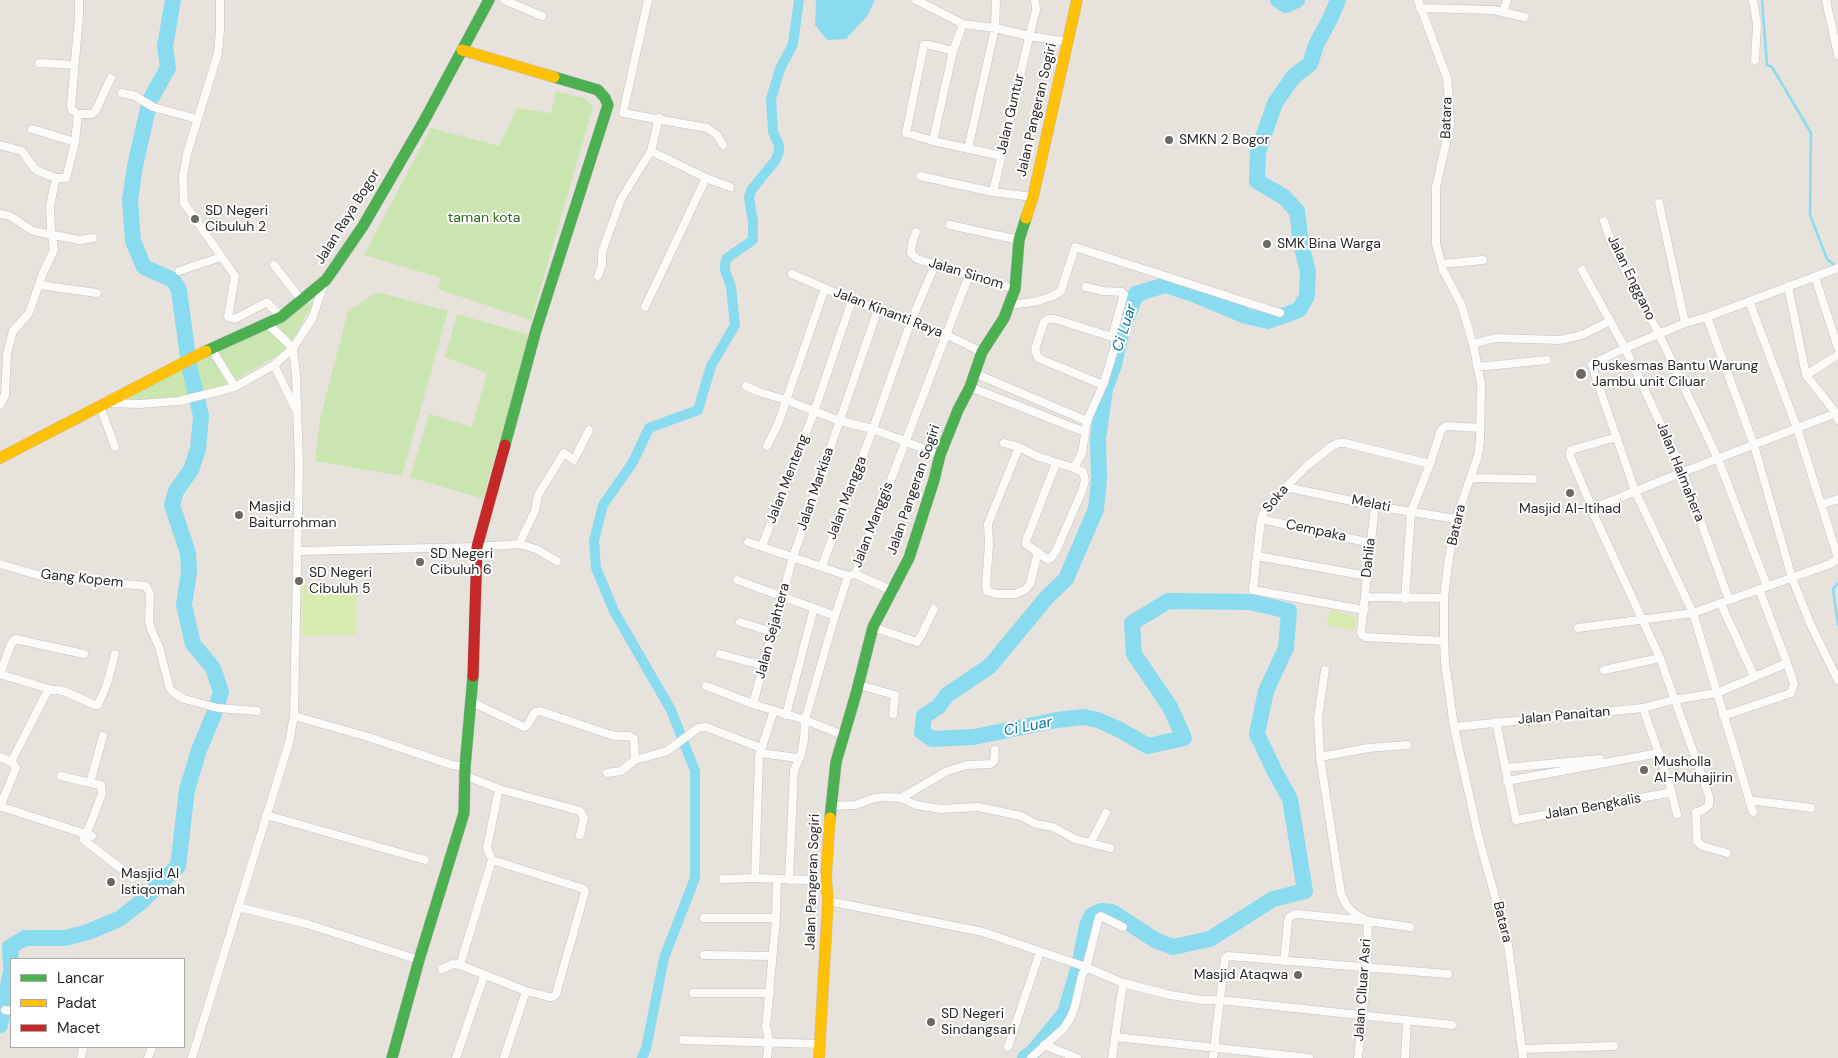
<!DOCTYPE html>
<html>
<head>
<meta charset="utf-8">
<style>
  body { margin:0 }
  #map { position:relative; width:1838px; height:1058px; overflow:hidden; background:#e8e2dc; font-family:"DM Sans",sans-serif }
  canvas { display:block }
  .legend { position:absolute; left:10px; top:958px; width:175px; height:90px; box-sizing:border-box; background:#fff; border:1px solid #a9a9a9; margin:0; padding:6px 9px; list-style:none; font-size:15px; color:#282828 }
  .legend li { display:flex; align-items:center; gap:10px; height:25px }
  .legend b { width:25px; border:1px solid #a9a9a9 }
</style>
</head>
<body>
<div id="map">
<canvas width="1838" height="1058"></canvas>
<ul class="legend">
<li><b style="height:6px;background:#4caf50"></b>Lancar</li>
<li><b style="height:6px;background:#ffc107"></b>Padat</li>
<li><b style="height:6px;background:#c62828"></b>Macet</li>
</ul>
</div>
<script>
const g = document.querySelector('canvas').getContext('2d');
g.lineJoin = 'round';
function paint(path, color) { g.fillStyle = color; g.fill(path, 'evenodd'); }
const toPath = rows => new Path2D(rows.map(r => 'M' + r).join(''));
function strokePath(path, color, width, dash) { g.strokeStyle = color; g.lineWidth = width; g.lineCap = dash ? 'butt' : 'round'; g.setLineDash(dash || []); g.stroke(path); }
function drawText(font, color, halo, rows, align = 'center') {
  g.font = font + ' "DM Sans",sans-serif'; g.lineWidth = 4; g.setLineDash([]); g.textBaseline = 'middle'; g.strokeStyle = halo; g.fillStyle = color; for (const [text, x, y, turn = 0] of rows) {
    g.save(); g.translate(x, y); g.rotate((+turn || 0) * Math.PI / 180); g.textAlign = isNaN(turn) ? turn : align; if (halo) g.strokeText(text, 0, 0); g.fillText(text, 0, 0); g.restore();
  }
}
const green = toPath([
  [556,91,584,98,593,107,531,320,438,289,441,278,364,255,431,128,499,146,517,108,551,113],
  [377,292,448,311,402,476,315,461,320,419,348,311],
  [314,301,288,349,223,387,168,400,111,402],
  [457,314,530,335,483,499,410,477,429,414,472,427,487,373,445,357]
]);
const pitch = toPath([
  [355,584,356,635,302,636,302,585],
  [1330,610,1357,617,1354,631,1326,624]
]);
const water = toPath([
  [816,0,875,0,868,15,846,39,827,40,815,25]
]);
const stream = toPath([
  [1762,0,1767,65,1772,67,1811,133,1810,215,1827,259,1837,267],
  [1838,583,1833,589,1838,625]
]);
const canal = toPath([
  [642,1058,646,1049,664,958,695,878,695,771,671,710,614,611,596,568,594,541,603,505,633,462,649,428,698,410,711,366,735,325,731,287,725,270,725,264,727,258,753,240,753,222,749,197,752,189,775,161,779,152,779,145,773,132,771,99,780,69,793,44,799,0]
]);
const river = toPath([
  [1278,0,1286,5,1297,0],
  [11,965,10,947,25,938,65,938,88,932,119,919,140,903,178,866,187,790,199,750,214,714,221,692,213,668,193,644,184,605,189,572,188,553,172,505,176,491,191,470,198,449,201,416,189,365,179,290,173,280,144,267,133,241,130,200,135,166,150,100,168,68,165,46,173,0],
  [0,1025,11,972],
  [1025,1058,1033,1052,1065,1013,1079,966,1087,926,1092,915,1101,911,1112,912,1155,940,1173,947,1210,939,1273,899,1305,891,1290,799,1274,770,1257,734,1266,691,1286,648,1289,611,1250,602,1168,601,1132,623,1134,654,1170,707,1184,738,1148,746,1118,729,1098,720,1084,717,1057,720,974,737,932,739,922,732,924,716,938,707,947,695,990,666,1047,597,1066,579,1096,509,1099,479,1098,439,1105,389,1114,365,1122,330,1136,294,1165,285,1196,295,1246,316,1268,321,1299,310,1307,296,1308,272,1301,244,1297,211,1284,197,1257,181,1258,152,1275,103,1294,76,1310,64,1316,45,1331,17,1338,0]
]);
const street = toPath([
  [79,0,79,16,71,105,72,110,78,114,92,114,95,112,111,78],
  [220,0,220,30,218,53,187,154,183,176,184,203,235,276,228,317,235,319,267,302,281,317],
  [504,0,542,16],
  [648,0,623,113,707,128,717,135,723,145],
  [916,0,963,24],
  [1418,0,1447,78,1449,103,1450,125,1436,187,1436,244,1443,270,1461,304,1473,344,1481,384,1480,441,1478,456,1456,519,1448,564,1444,598,1444,641,1445,662,1454,727,1479,839,1508,944,1523,1058],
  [1753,0,1757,24,1755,60],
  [1826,0,1838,55],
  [1420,8,1493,10,1524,17],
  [1503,12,1507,0],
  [953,51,930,45,924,45,906,133,933,141,1002,156],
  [39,63,74,65],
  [122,93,135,96,153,107,197,119],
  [32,129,75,142],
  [933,141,953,51,963,24,995,28,1029,36,1068,42],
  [0,145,22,151,34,168,38,171,56,178,66,178,75,142,78,114],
  [968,149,995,28,996,0],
  [651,151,706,178,730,187],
  [920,176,993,192,1033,197],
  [993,192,1032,25,1036,10,1035,0],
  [1659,203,1685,323],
  [0,214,10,216,33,231,79,240,93,238],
  [1604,221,1613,247,1659,334,1718,459,1767,586],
  [950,225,1019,240],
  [916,232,912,243,911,253,917,259,1015,289],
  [1442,264,1483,260],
  [274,265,302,301],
  [1582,270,1625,348,1683,472,1729,600],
  [179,271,221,257],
  [792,274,852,300,945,334,982,352],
  [598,276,602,265,602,252,621,199,651,151,659,118],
  [1815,277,1838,348],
  [39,285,97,293],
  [1788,286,1806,375,1836,413,1838,420],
  [1749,301,1797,428,1838,558],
  [1009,305,1034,302,1053,296,1061,291,1075,247,1280,313],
  [645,307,706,178],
  [1707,317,1754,445,1792,578,1810,623,1838,680],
  [1473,344,1495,338,1560,340,1582,335,1610,321],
  [211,348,235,387],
  [274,365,296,410],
  [1477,367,1547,360],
  [974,373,1087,421],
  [1806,375,1838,355],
  [1103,385,1038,358,1035,349,1044,322,1049,319,1055,319,1112,337],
  [746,386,759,392,786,400,840,421,873,429,940,455],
  [970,387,1085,432],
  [108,403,139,404,179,401,235,387,274,365,293,348,312,319,324,284],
  [0,405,5,395,7,354,13,331,29,313,43,273,54,250,51,228,50,206,56,178],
  [100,406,115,447],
  [1004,443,1019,447,1039,457,1074,468],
  [767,446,778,424,825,288],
  [1019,447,988,524,989,544,986,586,987,591,996,594,1015,594,1025,590,1030,584,1038,552],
  [1056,463,1026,541,1026,544,1047,559,1051,558,1057,549,1082,491,1085,480,1083,472,1074,468,1082,453,1087,421,1103,385,1111,360,1116,341,1112,337,1124,294,1122,292,1103,291,1086,287],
  [1471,478,1533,479],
  [1286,487,1375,506,1456,519],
  [1821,505,1838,499],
  [1375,506,1367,576,1361,632,1362,635,1365,637,1444,641],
  [1593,510,1570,456,1570,452,1571,450,1617,437],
  [1261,519,1371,543],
  [748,542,848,576],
  [519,544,535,511,538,495,564,453,574,460,589,430],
  [762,546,814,412,852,300],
  [299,551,477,547,519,544,536,549,557,561],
  [1257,556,1367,576],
  [0,564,48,578,83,577,102,582,146,586,150,594,149,621,151,629,159,647,170,689,174,693,184,699,218,708,257,711],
  [822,566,873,429,911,321,935,265],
  [855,574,893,591],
  [737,580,814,608,786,715],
  [1365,597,1444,598],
  [1405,599,1411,512,1430,464,1441,430,1446,426,1480,428],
  [1721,604,1754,676],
  [814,608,835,616],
  [1364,610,1253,590,1261,519,1264,512,1286,487,1308,465,1332,446,1339,443,1345,443,1430,464],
  [740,622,772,632],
  [873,627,917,642,921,636,934,609],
  [1578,628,1693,613,1830,564,1838,558],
  [720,654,764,666],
  [1325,670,1318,718,1320,757,1341,894,1347,906,1355,914,1368,921],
  [1604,670,1660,658],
  [0,674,11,644,15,639,84,654],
  [0,674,49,689],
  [859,685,895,695,893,714],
  [706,686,753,704,805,720,843,735],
  [472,702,524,727,527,726,535,712,540,711,605,733,615,736,629,736,634,739,635,760],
  [753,704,793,557,878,309],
  [1643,708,1670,786,1677,814],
  [294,716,365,736,452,765,465,767],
  [1723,716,1791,693,1794,684,1787,663],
  [1496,722,1516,820,1668,793,1671,790],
  [1454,727,1643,708,1673,700,1717,693,1787,663,1759,589],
  [760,753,798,758],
  [0,757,13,763,16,768,2,802,2,807,92,836],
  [1320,757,1368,748,1407,745],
  [11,762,48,690,58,690,66,692,95,705,98,705,107,684,115,654],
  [1505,768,1600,759],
  [607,773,621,771,635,760,667,751,698,728,706,727,761,748],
  [464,775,499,789,580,811,584,818,580,835],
  [61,776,90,783],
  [1507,781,1659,753],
  [901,798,947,771,967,765,991,764,994,761,995,750],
  [1749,800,1811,808],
  [831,806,855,805,875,798,886,797,901,798,916,805,941,809,978,807,1021,816,1036,824,1053,827,1075,839,1110,848],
  [1753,812,1693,613,1635,491,1595,375,1592,364,1625,348,1685,323,1707,317,1838,268],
  [266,815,425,860],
  [83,834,84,840,133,878],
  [86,835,102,794,101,785,90,783,103,736],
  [1091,842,1106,813],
  [1727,853,1702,846,1697,841,1696,812,1703,810,1709,805,1709,796,1660,658,1594,515,1593,510,1601,505,1683,472,1836,413],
  [755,878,759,756,774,710],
  [723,879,755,878,806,880,826,877],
  [789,880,794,770,801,755,804,739,805,720,835,616,848,576,855,574,969,275],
  [828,901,983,932,1083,966,1123,983,1170,995,1202,1000,1220,1000,1452,1025],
  [238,907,307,924,419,960],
  [704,918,776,918],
  [704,955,772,956],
  [1284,961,1288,922,1289,917,1293,915,1297,914,1368,921,1410,927],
  [460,965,492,860],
  [442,969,453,964,460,965,526,991,549,997,553,997,556,994,585,892,584,889,492,860,487,848,499,789],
  [693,993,770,993],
  [5,1010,11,1011],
  [1115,1037,1309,1058],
  [683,1040,820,1044],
  [1044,1045,1077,1058],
  [1008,1047,1040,952],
  [1523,1049,1614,1046],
  [81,1058,83,1047],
  [148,1058,152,1047],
  [192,1058,280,772,289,743,294,716,299,464,296,375,293,348,267,323],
  [456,1058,484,976],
  [504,1058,526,991],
  [767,1058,769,1041,766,1027,776,918,777,879],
  [1031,1058,1064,1028,1071,1017,1075,1006,1082,975,1086,968,1099,917,1101,916,1123,927],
  [1112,1058,1123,983],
  [1213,1058,1225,958,1228,956,1448,974],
  [1358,1058,1365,991,1368,921],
  [1405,1058,1407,1021]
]);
const fast = toPath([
  [206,351,281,317,326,280,363,226,424,121,489,0],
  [505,445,536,330,608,105,605,98,598,90,554,77],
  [830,818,836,762,856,694,873,627,909,558,934,480,940,455,958,410,970,387,982,352,1004,318,1015,289,1019,240,1026,218],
  [392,1058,419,960,464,813,465,767,473,676]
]);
const slow = toPath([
  [462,50,554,77],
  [1026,218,1033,197,1077,0],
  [0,458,206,351],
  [819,1058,828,901,826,877,830,818]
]);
const jam = toPath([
  [473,676,477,547,505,445]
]);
const markers = [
  [1169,140,5,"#6b6967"],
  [195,219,5,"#6b6967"],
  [1267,244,5,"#6b6967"],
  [1581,374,6,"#6b6967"],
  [1570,493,5,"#6b6967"],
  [239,515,5,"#6b6967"],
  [420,562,5,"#6b6967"],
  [299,581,5,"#6b6967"],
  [1644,770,5,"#6b6967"],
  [111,882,5,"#6b6967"],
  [1298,975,5,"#6b6967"],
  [931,1022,5,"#6b6967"]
];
const streetNames = [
  ["Jalan Pangeran Sogiri",1037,110,-77],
  ["Jalan Guntur",1011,114,-77],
  ["Batara",1447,118,-88],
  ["Jalan Raya Bogor",348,217,-58],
  ["Jalan Sinom",966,274,17],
  ["Jalan Enggano",1631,278,64],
  ["Jalan Kinanti Raya",888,313,21],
  ["Jalan Halmahera",1680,472,68],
  ["Jalan Menteng",788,479,-69],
  ["Jalan Markisa",816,489,-71],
  ["Jalan Pangeran Sogiri",914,490,-71],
  ["Jalan Mangga",847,498,-69],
  ["Soka",1276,499,-50],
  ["Melati",1371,504,11],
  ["Jalan Manggis",873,525,-69],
  ["Batara",1457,525,-77],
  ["Cempaka",1316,531,12],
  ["Dahlia",1369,558,-84],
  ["Gang Kopem",82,579,6],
  ["Jalan Sejahtera",773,631,-75],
  ["Jalan Panaitan",1564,716,-5],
  ["Jalan Bengkalis",1593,807,-10],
  ["Jalan Pangeran Sogiri",813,882,-88],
  ["Batara",1502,922,76],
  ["Jalan CIluar Asri",1363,990,-86]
];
const poiNames = [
  ["SMKN 2 Bogor",1179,140],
  ["SD Negeri",205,211],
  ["Cibuluh 2",205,227],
  ["SMK Bina Warga",1277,244],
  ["Puskesmas Bantu Warung",1592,366],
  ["Jambu unit Ciluar",1592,382],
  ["Masjid",249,507],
  ["Baiturrohman",249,523],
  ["Masjid Al-Itihad",1570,509,"center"],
  ["SD Negeri",430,554],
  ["Cibuluh 6",430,570],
  ["SD Negeri",309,573],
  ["Cibuluh 5",309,589],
  ["Musholla",1654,762],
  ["Al-Muhajirin",1654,778],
  ["Masjid Al",121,874],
  ["Istiqomah",121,890],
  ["Masjid Ataqwa",1288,975,"right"],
  ["SD Negeri",941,1014],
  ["Sindangsari",941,1030]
];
const parkNames = [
  ["taman kota",484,218]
];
const waterNames = [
  ["Ci Luar",1125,328,-72],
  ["Ci Luar",1028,727,-11]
];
paint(green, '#cbe5b1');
paint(pitch, '#d9eaae');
paint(water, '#89dcf0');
strokePath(stream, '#89dcf0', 2.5);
strokePath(canal, '#89dcf0', 10);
strokePath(river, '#89dcf0', 16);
strokePath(street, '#c4c2c3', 9);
strokePath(fast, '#c4c2c3', 12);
strokePath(slow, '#c4c2c3', 12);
strokePath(jam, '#c4c2c3', 12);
strokePath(street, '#fcfbfa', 8);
strokePath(fast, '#4caf50', 11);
strokePath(slow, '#ffc107', 11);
strokePath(jam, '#c62828', 11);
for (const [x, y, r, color] of markers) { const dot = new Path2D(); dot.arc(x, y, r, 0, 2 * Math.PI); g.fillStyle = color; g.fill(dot); strokePath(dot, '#fff', 2); }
drawText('14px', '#282828', '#fff', streetNames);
drawText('14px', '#282828', '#fff', poiNames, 'left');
drawText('14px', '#2b6a13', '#fff', parkNames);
drawText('italic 15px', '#0176a3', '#fff', waterNames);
</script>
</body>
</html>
